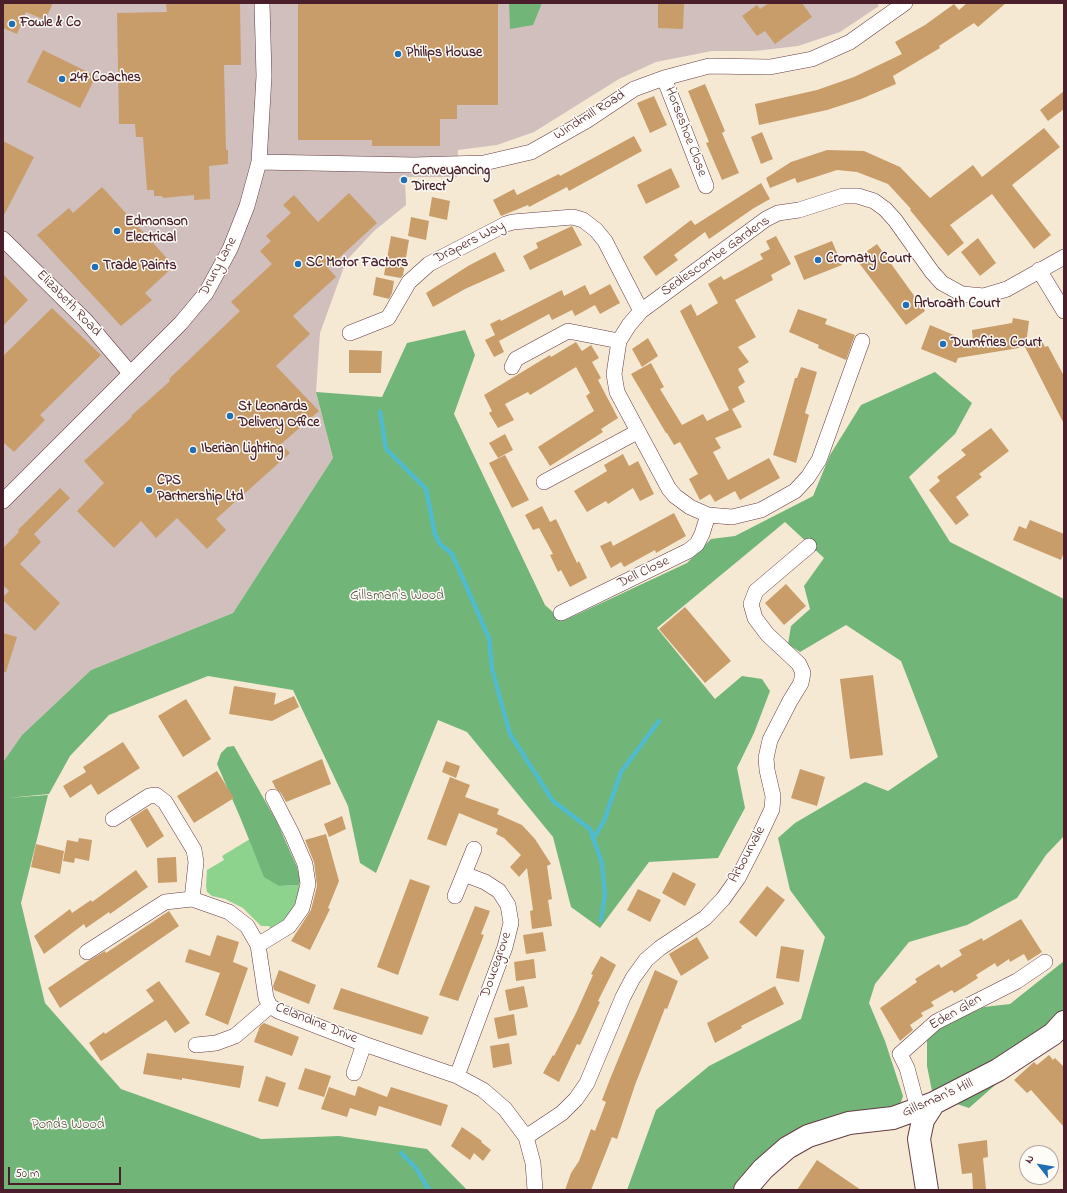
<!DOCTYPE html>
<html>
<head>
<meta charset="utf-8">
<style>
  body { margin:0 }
  #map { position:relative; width:1067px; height:1193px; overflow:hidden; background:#f6e9d4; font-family:"Indie Flower",sans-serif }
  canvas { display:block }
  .frame { position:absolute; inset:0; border:4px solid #4a1f2b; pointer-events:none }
  .north { position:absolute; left:1019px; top:1145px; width:40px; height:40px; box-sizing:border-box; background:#fdfcf7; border:1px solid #b5a4a5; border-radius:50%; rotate:301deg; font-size:11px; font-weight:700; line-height:16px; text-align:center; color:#4a1f2b }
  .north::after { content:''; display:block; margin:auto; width:14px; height:18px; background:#1f6fb2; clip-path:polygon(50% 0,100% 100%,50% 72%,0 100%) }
  .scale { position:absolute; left:8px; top:1167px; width:113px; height:18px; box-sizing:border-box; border:2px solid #4a1f2b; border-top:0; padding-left:5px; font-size:12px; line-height:14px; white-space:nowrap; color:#4a1f2b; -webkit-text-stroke:3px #fdfcf7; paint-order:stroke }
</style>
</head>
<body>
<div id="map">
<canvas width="1067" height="1193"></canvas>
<div class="frame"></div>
<div class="north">N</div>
<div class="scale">50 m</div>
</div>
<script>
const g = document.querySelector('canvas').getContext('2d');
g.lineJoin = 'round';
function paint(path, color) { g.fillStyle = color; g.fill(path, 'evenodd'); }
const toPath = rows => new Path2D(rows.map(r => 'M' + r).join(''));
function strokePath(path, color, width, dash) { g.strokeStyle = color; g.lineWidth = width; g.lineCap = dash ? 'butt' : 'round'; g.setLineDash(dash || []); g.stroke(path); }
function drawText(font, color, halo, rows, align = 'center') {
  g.font = font + ' "Indie Flower",sans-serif'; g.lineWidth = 3; g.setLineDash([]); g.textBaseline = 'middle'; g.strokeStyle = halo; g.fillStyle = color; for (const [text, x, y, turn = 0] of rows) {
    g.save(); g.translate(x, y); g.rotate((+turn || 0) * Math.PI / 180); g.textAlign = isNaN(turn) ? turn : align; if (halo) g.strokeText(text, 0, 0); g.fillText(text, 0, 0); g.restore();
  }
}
const industrial = toPath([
  [3,3,877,3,879,6,840,32,798,46,755,51,712,51,656,62,619,79,534,132,497,145,458,150,457,177,405,177,406,205,374,231,346,261,320,333,316,392,333,458,233,613,91,670,22,735,3,762]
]);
const green = toPath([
  [250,839,252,847,279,886,299,885,299,892,293,909,287,918,271,930,269,926,261,926,243,908,225,899,212,896,207,892,206,886,207,870,224,860,222,856]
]);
const forest = toPath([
  [509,3,542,3,533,25,510,29],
  [465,330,475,355,454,414,545,605,563,621,687,563,711,539,735,536,813,496,830,455,861,405,935,372,972,403,955,434,909,477,950,542,1064,599,1064,836,1046,855,1017,898,967,925,909,942,875,984,869,1003,885,1041,903,1096,899,1108,821,1120,781,1140,732,1190,627,1190,656,1110,709,1066,801,1019,825,937,790,890,778,838,795,823,865,782,888,791,938,757,901,661,846,625,800,652,788,644,791,626,810,609,804,586,824,558,785,522,657,628,715,699,742,676,762,679,770,691,754,733,737,768,745,808,718,858,649,862,600,928,571,907,553,837,467,732,438,720,376,873,360,863,348,806,293,690,208,676,109,715,70,756,49,794,7,798,48,795,21,903,45,1003,121,1089,261,1139,339,1136,427,1149,467,1190,3,1190,3,762,22,735,91,670,233,613,333,458,316,392,382,397,407,343],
  [234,746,277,822,297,867,300,880,299,885,279,886,264,877,240,817,217,764,221,753,227,747],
  [1064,961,1064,1021,1043,1043,969,1108,933,1096,927,1066,927,1038,941,1026,984,1007,1010,1004]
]);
const stream = toPath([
  [380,412,386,449,426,489,435,534,440,544,452,554,489,638,492,669,510,734,553,801,590,829,602,863,605,895,601,920],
  [593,839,604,821,621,772,659,721],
  [401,1153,416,1168,429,1190]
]);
const building = toPath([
  [3,3,53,3,45,20,26,12,17,34,3,28],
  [166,3,240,3,241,65,224,65,226,150,228,150,228,164,209,166,210,199,194,200,194,195,163,198,162,196,154,196,154,190,147,190,143,137,136,137,135,124,119,124,117,13,167,12],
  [298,3,498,3,498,105,457,105,457,119,440,119,440,146,372,146,372,140,298,140],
  [658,3,684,3,683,29,658,28],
  [769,3,802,3,812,17,775,44,765,31,757,36,742,16,757,5,760,9],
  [967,3,1006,3,978,27,974,23,939,46,940,48,893,76,896,84,861,99,827,110,759,125,755,104,817,90,854,77,902,54,895,42,925,25,954,4,959,10],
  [43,50,96,76,80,108,27,82],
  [705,84,725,131,722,133,739,173,722,180,706,143,709,142,688,91],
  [1064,91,1064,109,1048,121,1040,110],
  [654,96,667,125,650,133,637,103],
  [1044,128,1060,147,1012,185,1051,235,1034,249,992,194,950,225,964,243,948,256,910,210,911,209,888,184,857,172,837,170,797,183,795,178,770,188,766,178,791,162,827,150,864,151,900,167,930,198,973,165,982,177],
  [762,132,773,159,761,164,751,137],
  [634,136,642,151,569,191,567,187,529,207,528,205,501,216,493,200,514,189,517,195,559,174,560,176],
  [3,141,34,157,3,217],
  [671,168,680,187,646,204,637,185],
  [761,183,770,199,754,208,709,239,705,232,674,255,678,260,656,276,643,257,691,220,695,225],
  [102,187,174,266,145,293,152,300,121,326,37,235,69,208,73,213],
  [349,193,377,223,328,268,336,277,293,316,310,334,276,366,319,411,281,444,290,453,216,519,226,530,207,549,177,518,156,538,141,521,114,548,77,511,104,483,84,461,132,417,131,416,170,381,169,379,240,311,231,302,272,264,260,251,271,241,266,236,291,213,283,205,294,195,318,222],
  [432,197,450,201,447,220,429,216],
  [411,217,429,221,426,240,408,236],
  [572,226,582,245,530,270,523,256,538,248,536,243],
  [391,236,409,240,403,275,401,278,384,275],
  [776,236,791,264,771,275,773,280,735,300,756,337,738,347,749,362,738,369,745,382,738,387,745,402,732,409,742,427,715,438,721,448,713,452,728,480,769,458,780,478,740,500,735,491,715,502,710,494,700,500,689,479,698,474,680,442,674,445,667,433,666,433,631,374,651,363,664,387,660,389,682,425,703,414,707,421,729,410,680,311,691,304,697,316,718,303,708,284,721,276,724,280,763,259,760,254,770,249,766,241],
  [978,238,996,263,980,276,961,252],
  [832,241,842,265,804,280,794,256],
  [877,244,925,311,906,325,856,259],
  [495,252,505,271,465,289,433,307,426,293,468,266],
  [3,274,28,300,3,326],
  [376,277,394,281,392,293,389,299,373,295],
  [610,284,620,303,600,314,595,305,575,316,572,310,552,320,549,314,499,341,504,352,494,357,485,340,495,335,490,324,500,319,501,321,562,290,564,296,585,285,590,295],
  [52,308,101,355,40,415,45,420,14,452,3,442,3,356],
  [798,309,827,319,825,324,855,335,846,360,818,348,819,345,789,332],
  [1013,318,1029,321,1026,345,1039,336,1045,347,1048,346,1064,376,1064,424,1025,347,958,358,956,363,921,349,930,325,973,343,972,330,1012,323],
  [648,338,658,356,642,367,632,349],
  [576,342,582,351,591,345,599,358,592,362,601,378,598,380,618,418,601,429,603,432,550,466,538,447,594,411,586,396,590,393,576,367,530,395,528,392,505,404,514,420,498,428,489,413,492,411,484,395,550,355,551,357],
  [349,350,382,351,381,373,349,373],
  [801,367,817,372,805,413,809,415,796,463,773,455,795,378,797,378],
  [991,428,1009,451,979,474,982,477,956,497,969,515,956,525,929,490,940,481,937,477,966,455,961,450],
  [505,434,513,450,498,458,489,443],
  [623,454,629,466,638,461,654,494,640,501,633,488,608,504,606,501,587,512,574,491,607,471,604,465],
  [505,455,529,500,512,508,489,463],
  [60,488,70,498,34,534,41,542,20,564,60,603,35,631,3,600,3,597,9,591,3,585,3,548,19,532,18,530],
  [542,506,550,522,556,519,577,563,579,561,587,578,570,587,561,570,558,572,550,555,553,554,539,528,533,530,525,515],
  [674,513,686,536,656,553,655,550,624,567,621,562,611,568,600,546,611,541,613,546],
  [1030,520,1064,534,1064,552,1061,560,1013,540,1019,526,1026,529],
  [786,584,806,606,784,625,765,603],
  [685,607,731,661,705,683,659,629],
  [3,633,17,637,6,672,3,672],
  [873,675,883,755,850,759,840,679],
  [234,686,276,693,274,705,294,696,299,707,272,721,229,714],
  [186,699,211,739,183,757,158,716],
  [123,742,140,768,98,795,91,784,70,798,63,786,86,772,83,767],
  [322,759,331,784,286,802,281,793,276,789,272,781],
  [446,761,460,766,456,778,442,772],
  [800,769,825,777,817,806,791,798],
  [217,771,234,798,194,823,177,796],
  [450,777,470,785,465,797,499,809,497,814,522,825,535,839,551,864,547,866,552,899,548,900,552,926,532,929,530,911,533,910,527,868,519,877,510,867,521,855,504,838,496,834,498,829,459,813,446,846,427,839],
  [147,808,164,836,147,848,130,819],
  [342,816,346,829,329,837,324,824],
  [326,834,339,881,328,908,330,909,310,950,291,941,311,910,317,886,314,862,305,840],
  [79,838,92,840,89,861,75,858,74,863,63,861,67,840,78,842],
  [36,844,64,851,60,874,31,867],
  [176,857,177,882,158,883,157,858],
  [136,870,148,887,110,914,109,912,86,928,84,924,44,954,34,936,70,909,72,913,91,900,92,902],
  [673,872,696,884,685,906,662,893],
  [410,879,430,886,398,975,377,967],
  [767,886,785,900,756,937,739,922],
  [638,889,661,900,650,922,627,910],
  [475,906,490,911,481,934,484,935,458,1001,439,995],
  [169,911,179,926,60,1008,48,988,88,961,105,951,106,953],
  [1021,919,1042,952,1028,961,1024,954,1010,962,1009,959,997,967,995,963,976,975,978,978,964,987,954,993,952,990,931,1002,934,1006,921,1013,923,1016,910,1025,913,1030,900,1041,880,1008,917,982,915,979,939,964,941,968,962,955,959,950,982,938,983,941],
  [543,932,546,951,526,954,523,935],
  [217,935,239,942,233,962,248,968,228,1025,205,1015,220,973,185,962,189,949,210,956],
  [697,937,709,958,681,976,669,954],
  [781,946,804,950,799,982,776,978],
  [601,956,616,965,598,1001,600,1002,580,1045,577,1044,559,1082,543,1073,553,1055,554,1056,576,1013,593,975,591,974],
  [534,959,536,978,516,981,514,962],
  [279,970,316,985,309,1004,274,990,273,986],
  [655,970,678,981,667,1009,665,1008,635,1085,617,1139,612,1137,591,1190,565,1190,571,1173,579,1161,591,1129,595,1131,606,1102,602,1100,610,1079],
  [159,981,190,1023,175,1033,166,1020,101,1061,89,1043,104,1032,105,1034,154,1001,146,990],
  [524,986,528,1007,509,1011,505,990],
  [775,986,784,1004,741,1026,742,1028,715,1043,707,1023],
  [341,988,429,1017,422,1035,333,1009],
  [514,1014,517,1035,498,1039,494,1018],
  [264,1023,299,1037,292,1056,254,1042,260,1026],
  [509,1043,512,1064,493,1068,490,1046],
  [147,1053,244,1066,240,1088,182,1078,182,1080,143,1074],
  [1049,1055,1053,1060,1055,1058,1064,1067,1064,1127,1031,1090,1027,1093,1014,1080,1034,1062,1037,1065],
  [305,1068,331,1076,324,1097,298,1089],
  [266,1076,286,1083,278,1107,258,1101],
  [358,1086,387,1097,391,1087,448,1105,441,1126,379,1106,376,1116,350,1108,347,1117,321,1109,329,1087,355,1096],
  [462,1127,482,1141,481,1142,491,1150,483,1161,474,1153,470,1160,451,1146],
  [987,1140,988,1157,983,1158,986,1189,973,1190,972,1173,962,1174,958,1144],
  [817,1160,861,1190,797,1190]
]);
const street = toPath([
  [664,78,706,186],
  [259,162,414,165,484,163,531,152,586,121,634,89,664,78,709,66,770,67,812,59,850,42,905,3],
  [3,239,86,321,130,373],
  [1039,270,1064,311],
  [350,333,388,318,409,282,429,264,506,224,513,222,573,217,583,220,596,230,605,241,641,311],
  [862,341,819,460,808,477,795,491,761,510,732,517,708,515,690,507,675,496,669,489,617,392,614,374,619,341,629,325,641,311,766,219,778,213,799,210,843,196,858,196,874,201,885,209,895,220,932,272,942,283,962,294,984,296,1007,289,1064,257],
  [512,367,516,359,568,331,619,341],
  [544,482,637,432],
  [3,501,181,323,206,293,230,249,247,206,259,162,264,76,262,3],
  [561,613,688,551,697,544,702,534,708,515],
  [113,819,149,796,156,795,165,802,194,850,196,862,192,899],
  [455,896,474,849],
  [258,945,289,926,302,908,308,884,305,864,292,834,273,797],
  [87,952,165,902,192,899,229,912,247,926,258,945,266,998,270,1006,278,1011,364,1044,457,1076,483,1090,505,1109,526,1137,533,1163,535,1190],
  [196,1045,216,1043,235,1036,270,1006],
  [354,1073,364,1044],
  [457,1076,505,947,511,923,508,905,499,891,485,882,464,874],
  [918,1109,907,1068,900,1054,936,1022,1017,981,1045,962],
  [526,1137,562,1113,576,1099,587,1083,623,997,633,978,646,960,660,948,705,918,723,899,738,878,757,841,772,809,773,796,767,770,766,758,770,740,790,701,801,683,803,673,799,664,767,634,755,618,751,604,756,591,809,546]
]);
const secondary = toPath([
  [745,1190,763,1169,787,1148,808,1136,849,1123,893,1118,934,1103,998,1070,1053,1034,1064,1022],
  [927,1190,919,1139,923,1120,934,1103]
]);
const markers = [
  [12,24,4,"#1f6fb2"],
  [398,54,4,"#1f6fb2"],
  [62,79,4,"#1f6fb2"],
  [404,180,4,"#1f6fb2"],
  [117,231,4,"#1f6fb2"],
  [818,260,4,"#1f6fb2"],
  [298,264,4,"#1f6fb2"],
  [95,267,4,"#1f6fb2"],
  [906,305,4,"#1f6fb2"],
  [943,344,4,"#1f6fb2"],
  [230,416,4,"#1f6fb2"],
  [193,450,4,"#1f6fb2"],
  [149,490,4,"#1f6fb2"]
];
const poiNames = [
  ["Fowle & Co",20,24],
  ["Philips House",406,54],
  ["247 Coaches",70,79],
  ["Conveyancing",412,172],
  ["Direct",412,188],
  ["Edmonson",125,223],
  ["Electrical",125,239],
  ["Cromaty Court",826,260],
  ["SC Motor Factors",306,264],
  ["Trade Paints",103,267],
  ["Arbroath Court",914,305],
  ["Dumfries Court",951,344],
  ["St Leonards",238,408],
  ["Delivery Office",238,424],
  ["Iberian Lighting",201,450],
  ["CPS",157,482],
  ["Partnership Ltd",157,498]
];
const streetNames = [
  ["Windmill Road",590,116,-32],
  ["Horseshoe Close",685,132,69],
  ["Drapers Way",470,243,-27],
  ["Sedlescombe Gardens",716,257,-35],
  ["Drury Lane",219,267,-62],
  ["Elizabeth Road",68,304,46],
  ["Dell Close",644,573,-26],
  ["Arbourvale",748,855,-62],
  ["Doucegrove",497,965,-71],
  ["Eden Glen",956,1013,-30],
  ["Celandine Drive",316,1024,22],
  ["Gillsman's Hill",938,1099,-24]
];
const parkNames = [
  ["Gillsman's Wood",397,597],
  ["Ponds Wood",68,1126]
];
paint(industrial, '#d1bfbd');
paint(green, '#8dd38e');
paint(forest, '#72b579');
strokePath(stream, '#50bbcc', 4.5);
paint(building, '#c89d6a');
strokePath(street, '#643d44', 16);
strokePath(secondary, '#643d44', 24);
strokePath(street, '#fff', 15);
strokePath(secondary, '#fff', 22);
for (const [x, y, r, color] of markers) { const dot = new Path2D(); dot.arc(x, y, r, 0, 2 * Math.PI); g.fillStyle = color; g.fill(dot); strokePath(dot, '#fdfcf7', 1.5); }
drawText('bold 14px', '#4a1f2b', '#fdfcf7', poiNames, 'left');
drawText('14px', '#4a1f2b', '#fdfcf7', streetNames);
drawText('14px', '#5e5549', '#fdfcf7', parkNames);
</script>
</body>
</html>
